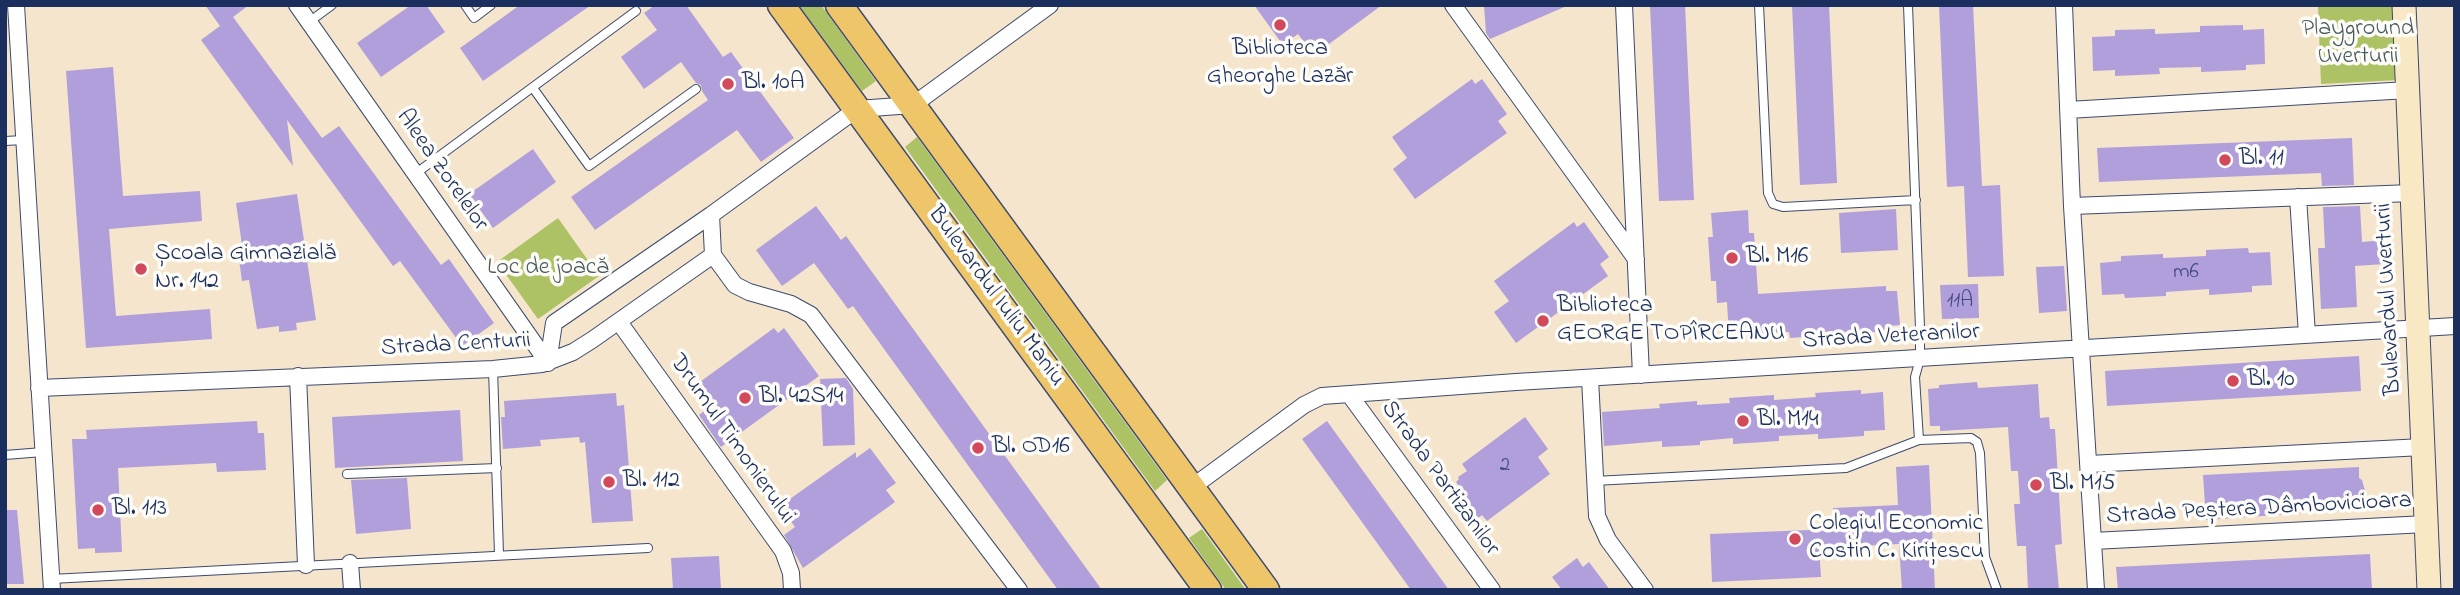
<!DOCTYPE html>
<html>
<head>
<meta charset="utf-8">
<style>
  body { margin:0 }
  #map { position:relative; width:2460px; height:595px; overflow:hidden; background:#f4e5cc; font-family:"Indie Flower",sans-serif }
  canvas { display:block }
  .frame { position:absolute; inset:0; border:7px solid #1b2f5e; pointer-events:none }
</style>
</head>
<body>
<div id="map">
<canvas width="2460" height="595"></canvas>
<div class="frame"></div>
</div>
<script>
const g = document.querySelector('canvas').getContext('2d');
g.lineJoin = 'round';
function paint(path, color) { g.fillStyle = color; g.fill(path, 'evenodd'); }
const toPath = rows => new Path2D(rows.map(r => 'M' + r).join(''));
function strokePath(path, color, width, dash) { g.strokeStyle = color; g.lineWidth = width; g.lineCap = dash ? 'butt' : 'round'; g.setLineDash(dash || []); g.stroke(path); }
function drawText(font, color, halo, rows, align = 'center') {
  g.font = font + ' "Indie Flower",sans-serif'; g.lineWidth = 7; g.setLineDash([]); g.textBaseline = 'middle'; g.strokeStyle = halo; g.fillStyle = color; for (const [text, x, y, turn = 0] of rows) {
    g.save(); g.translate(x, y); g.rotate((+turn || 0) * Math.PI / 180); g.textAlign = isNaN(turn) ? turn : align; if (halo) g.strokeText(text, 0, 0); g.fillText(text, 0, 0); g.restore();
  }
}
const green = toPath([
  [799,5,821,5,876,81,862,91],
  [2318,5,2396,5,2399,80,2321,84],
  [917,137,1167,480,1155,491,905,147],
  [558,218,599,276,538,319,497,262],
  [1202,529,1246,590,1226,590,1189,538]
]);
const building = toPath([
  [205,5,249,5,233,17,322,138,339,126,441,265,449,259,494,323,462,346,400,261,393,266,287,120,293,166,201,40,220,26],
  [411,5,426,5,445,32,381,77,357,43],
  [520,5,591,5,483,81,460,48],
  [655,5,686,5,723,57,731,52,794,138,761,162,737,130,595,230,571,197,708,100,702,91,701,85,696,83,681,62,644,89,621,57,657,30,644,13],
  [1254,5,1382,5,1314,55,1298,34,1283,45],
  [1484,5,1569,5,1490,39,1486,33],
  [1650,5,1685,5,1694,200,1659,201],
  [1792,5,1829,5,1837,183,1800,185],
  [1939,5,1973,5,1982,186,2000,185,2004,276,1968,277,1964,186,1947,187],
  [2243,25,2243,30,2264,29,2265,64,2246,65,2246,70,2201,72,2201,67,2159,68,2160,74,2115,76,2115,70,2093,71,2092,37,2115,36,2115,30,2155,29,2155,34,2200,32,2200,26],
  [113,67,123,196,200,191,202,221,109,229,116,316,210,309,212,339,86,348,66,71],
  [1472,79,1475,84,1482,79,1507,114,1498,121,1507,133,1415,199,1393,169,1407,158,1392,137],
  [2352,138,2354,185,2322,186,2321,173,2099,182,2097,148],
  [533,149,556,182,493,228,469,194],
  [297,194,316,320,296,323,297,330,279,332,279,326,257,329,249,280,242,281,238,252,243,252,236,203],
  [816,206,841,240,846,236,1102,590,1058,590,853,306,848,309,814,263,782,286,756,250],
  [2360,206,2362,242,2383,240,2384,264,2355,266,2357,307,2321,309,2318,248,2325,248,2323,207],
  [1896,209,1898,250,1841,253,1839,213],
  [1748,210,1749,233,1754,233,1758,294,1886,286,1886,291,1897,291,1900,325,1889,326,1889,331,1828,335,1790,338,1789,332,1729,336,1727,302,1717,303,1716,281,1711,281,1708,237,1713,237,1711,213],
  [1574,222,1577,227,1584,222,1609,257,1600,264,1608,276,1516,343,1494,312,1509,301,1494,281],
  [2248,248,2249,253,2270,252,2272,285,2252,286,2252,292,2209,295,2209,289,2166,292,2166,296,2125,298,2124,294,2102,295,2100,263,2121,261,2121,256,2163,254,2163,258,2206,256,2206,250],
  [2064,266,2067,311,2039,313,2036,267],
  [1978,284,1979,318,1942,319,1940,285],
  [774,328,778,333,784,328,819,376,721,447,699,415,708,408,693,387],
  [2359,356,2361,391,2107,406,2105,371],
  [846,378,853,389,855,445,823,446,820,379],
  [1977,382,1978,388,2038,384,2040,418,2049,417,2050,429,2055,429,2062,544,2055,545,2059,590,2028,590,2026,546,2017,546,2014,504,2020,504,2018,471,2011,471,2008,427,1940,431,1940,426,1930,426,1928,389,1939,388,1939,385],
  [1861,390,1861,394,1883,392,1885,430,1864,431,1864,436,1818,439,1818,434,1779,436,1779,441,1733,444,1733,438,1700,441,1700,445,1662,447,1662,441,1604,446,1602,412,1660,408,1659,404,1697,401,1697,405,1730,403,1729,398,1774,395,1774,400,1816,397,1815,393],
  [616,393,617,406,624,405,633,521,592,523,585,442,580,443,579,437,540,440,541,446,503,449,501,417,505,417,504,401],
  [460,410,463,461,335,468,332,417],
  [1525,417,1548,449,1538,457,1550,474,1487,521,1482,515,1474,521,1452,491,1459,486,1456,482,1459,479,1458,477,1467,471,1462,464],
  [257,421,258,433,264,433,266,470,217,472,216,463,118,468,122,552,95,553,95,548,78,549,72,439,87,439,86,430],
  [1327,421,1449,590,1411,590,1302,439],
  [870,448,896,483,886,490,895,502,803,568,784,535,795,527,780,506,856,452,856,458],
  [1929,465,1935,590,1902,590,1899,544,1819,548,1821,577,1712,582,1710,534,1834,529,1833,508,1898,505,1896,467],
  [2359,467,2359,478,2362,480,2365,491,2361,509,2206,520,2203,475],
  [407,478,411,529,356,534,351,480],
  [5,510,17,510,24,584,5,584],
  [2370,554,2372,590,2118,590,2116,567],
  [719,556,721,590,673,590,671,558],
  [1577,558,1583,567,1589,562,1610,590,1562,590,1552,577]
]);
const lane = toPath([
  [465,5,474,18,491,5],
  [1759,5,1768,193,1773,204,1783,207,1916,200],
  [1908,5,1920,328,1920,359,1915,377,1919,440],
  [309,22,332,5],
  [533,88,589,166,696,89],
  [5,141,24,140],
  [415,174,636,11],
  [493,369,499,554],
  [5,455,43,452],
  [347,474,497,468],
  [1594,481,1846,468,1919,440,1971,438,1977,442,1980,453,1985,557,1997,590],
  [51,579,648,548]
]);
const street = toPath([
  [16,5,52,590],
  [297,5,548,363],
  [1453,5,1636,259],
  [1624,5,1641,375],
  [2064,5,2072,206,2096,590],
  [2068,110,2408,90],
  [2298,197,2307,335],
  [2072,206,2412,193],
  [711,215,713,255,735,285,749,292,791,304,811,315,1019,590],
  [619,322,783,551,791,573,792,590],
  [548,363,554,323,711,215,857,109,913,105,1050,5],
  [298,376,306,565],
  [1590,378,1597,516,1608,540,1645,590],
  [39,388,493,369,542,364,573,352,592,340,713,255],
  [1349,394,1492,590],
  [2089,464,2423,447],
  [1191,488,1304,405,1322,396,1516,382,2455,326],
  [2093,541,2426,524],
  [350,563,352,590]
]);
const secondary = toPath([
  [2404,5,2429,590]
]);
const primary = toPath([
  [781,5,1208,590],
  [839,5,1266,590]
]);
const markers = [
  [1280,25,7,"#d1495b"],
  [728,84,7,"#d1495b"],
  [2225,160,7,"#d1495b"],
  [1732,258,7,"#d1495b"],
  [141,269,7,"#d1495b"],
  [1543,321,7,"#d1495b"],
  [2233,381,7,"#d1495b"],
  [745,398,7,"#d1495b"],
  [1743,421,7,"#d1495b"],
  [978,448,7,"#d1495b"],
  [609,482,7,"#d1495b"],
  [2036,485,7,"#d1495b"],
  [98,510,7,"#d1495b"],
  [1795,539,7,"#d1495b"]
];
const numberNames = [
  ["m6",2186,274],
  ["11A",1960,303],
  ["2",1505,467]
];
const parkNames = [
  ["Playground",2358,30],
  ["Uverturii",2358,58],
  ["Loc de joacă",548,269]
];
const poiNames = [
  ["Biblioteca",1280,50,"center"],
  ["Gheorghe Lazăr",1280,78,"center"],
  ["Bl. 10A",742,84],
  ["Bl. 11",2239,160],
  ["Școala Gimnazială",155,255],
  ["Nr. 142",155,283],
  ["Bl. M16",1746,258],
  ["Biblioteca",1557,307],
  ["GEORGE TOPÎRCEANU",1557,335],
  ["Bl. 10",2247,381],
  ["Bl. 42S14",759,398],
  ["Bl. M14",1757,421],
  ["Bl. OD16",992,448],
  ["Bl. 112",623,482],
  ["Bl. M15",2050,485],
  ["Bl. 113",112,510],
  ["Colegiul Economic",1809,525],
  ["Costin C. Kirițescu",1809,553]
];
const streetNames = [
  ["Aleea Zorelelor",441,171,55],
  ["Bulevardul Iuliu Maniu",995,297,54],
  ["Bulevardul Uverturii",2390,299,-93],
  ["Strada Veteranilor",1891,338,-3],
  ["Strada Centurii",456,346,-3],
  ["Drumul Timonierului",731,440,55],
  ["Strada Partizanilor",1439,479,54],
  ["Strada Peștera Dâmbovicioara",2259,510,-3]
];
paint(green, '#adc165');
paint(building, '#b09fda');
strokePath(lane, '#3c4a6e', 10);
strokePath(street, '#3c4a6e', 18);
strokePath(secondary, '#3c4a6e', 25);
strokePath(primary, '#3c4a6e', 29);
strokePath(lane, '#fff', 8);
strokePath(street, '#fff', 16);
strokePath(secondary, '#f8e8c3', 23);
strokePath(primary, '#eec569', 26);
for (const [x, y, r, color] of markers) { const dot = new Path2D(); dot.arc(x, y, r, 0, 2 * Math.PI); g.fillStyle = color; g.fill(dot); strokePath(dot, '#fdfcf7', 2.5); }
drawText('21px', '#404b7d', null, numberNames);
drawText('24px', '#475b60', '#fdfcf7', parkNames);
drawText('24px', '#1b2f5e', '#fdfcf7', poiNames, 'left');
drawText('24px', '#1b2f5e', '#fdfcf7', streetNames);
</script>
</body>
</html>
